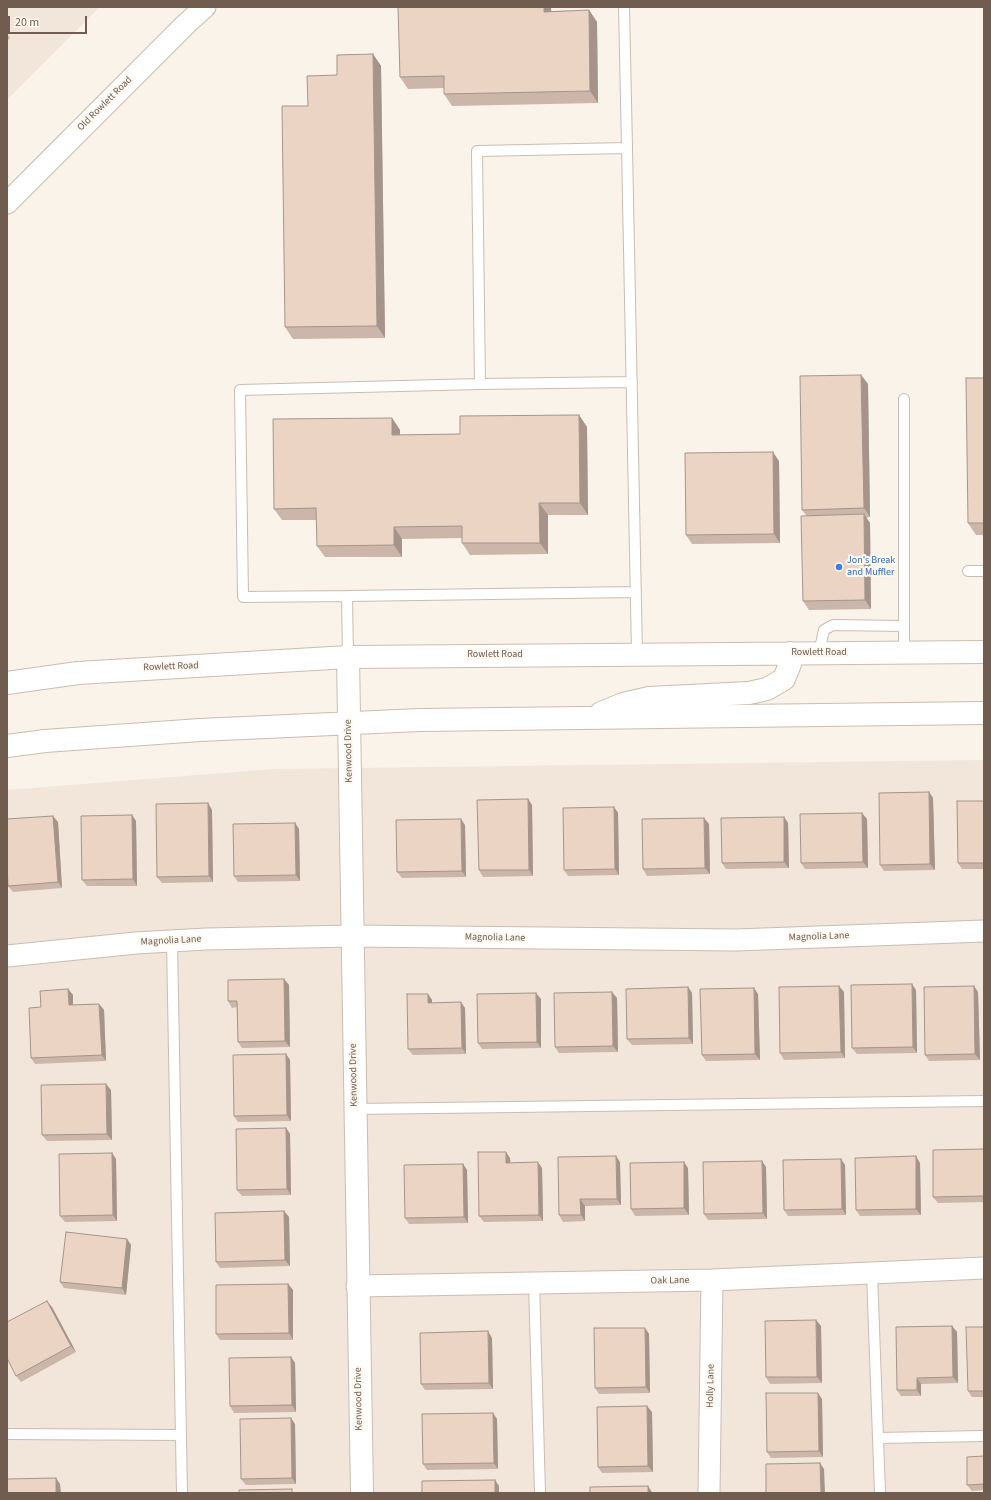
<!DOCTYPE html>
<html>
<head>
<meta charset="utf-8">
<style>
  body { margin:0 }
  #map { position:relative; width:991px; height:1500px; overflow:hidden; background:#faf3ea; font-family:"Source Sans 3",sans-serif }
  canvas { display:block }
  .frame { position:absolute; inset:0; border:8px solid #715c50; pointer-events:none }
  .scale { position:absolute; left:8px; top:16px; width:79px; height:18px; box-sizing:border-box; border:2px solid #715c50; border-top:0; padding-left:5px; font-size:12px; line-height:14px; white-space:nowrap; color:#715c50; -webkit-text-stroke:3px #fdf8f0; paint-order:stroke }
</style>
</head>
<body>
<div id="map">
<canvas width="991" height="1500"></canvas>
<div class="frame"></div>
<div class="scale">20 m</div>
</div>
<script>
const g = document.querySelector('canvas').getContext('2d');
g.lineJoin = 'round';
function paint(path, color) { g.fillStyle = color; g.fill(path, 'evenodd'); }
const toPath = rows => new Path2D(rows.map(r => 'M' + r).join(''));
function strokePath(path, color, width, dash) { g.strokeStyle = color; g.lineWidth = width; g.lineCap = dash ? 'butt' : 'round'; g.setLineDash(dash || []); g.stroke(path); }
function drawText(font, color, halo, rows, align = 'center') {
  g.font = font + ' "Source Sans 3",sans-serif'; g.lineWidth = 4; g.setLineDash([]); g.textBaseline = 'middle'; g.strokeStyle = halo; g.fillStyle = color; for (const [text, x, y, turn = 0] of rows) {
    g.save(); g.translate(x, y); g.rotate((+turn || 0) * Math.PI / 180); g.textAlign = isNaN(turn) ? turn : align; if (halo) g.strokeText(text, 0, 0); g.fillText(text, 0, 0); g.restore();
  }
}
const residential = toPath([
  [7,7,100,7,7,100],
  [984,760,984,1493,7,1493,7,790,274,769]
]);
const lane = toPath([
  [624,7,627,148],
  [480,384,632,382],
  [904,399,904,653],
  [968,571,984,571],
  [347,596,636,592],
  [819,653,824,630,833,625,904,626],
  [348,657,347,596,243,597,240,390,480,384,477,151,627,148,637,654],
  [172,941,182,1493],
  [355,1109,984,1101],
  [872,1273,880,1493],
  [534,1283,540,1493],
  [7,1434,181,1435],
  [878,1438,984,1436]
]);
const street = toPath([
  [7,203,187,23,205,7],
  [7,956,136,943,206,939,352,936,736,940,984,931],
  [357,1286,712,1280,984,1268],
  [709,1493,712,1280]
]);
const secondary = toPath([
  [348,657,362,1493],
  [7,683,78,673,348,657,984,652],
  [601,713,623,704,649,698,749,693,767,689,784,679,790,664,790,653],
  [7,746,45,741,200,730,420,720,984,713]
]);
const wall = toPath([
  [589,10,597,22,598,103,452,106,444,94,444,88,408,89,400,77,552,11],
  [7,34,10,38,7,41],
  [373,54,381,66,385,338,293,339,285,327,308,106,337,75],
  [861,375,868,384,870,517,866,518,870,523,871,609,809,610,803,601,806,515,802,510],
  [984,378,984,535,976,535,968,523],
  [579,415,587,427,588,515,548,515,548,554,470,555,462,543,462,538,402,539,402,557,325,557,317,546,317,520,282,520,274,509,392,418,400,430,400,435,460,434],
  [779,461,780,543,692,544,686,535],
  [929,792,933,798,935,870,884,871,880,865],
  [528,799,532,805,533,876,483,877,479,870],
  [984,801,984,869,962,869,958,863],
  [208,803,212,810,213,882,162,883,157,877],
  [614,807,618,813,619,875,568,876,564,870],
  [132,815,136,821,137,886,87,886,82,880],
  [784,817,788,823,789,868,726,869,722,863],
  [867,819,868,868,805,869,801,863],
  [58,822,62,888,13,892,8,886],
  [295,823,299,829,300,881,238,882,234,876],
  [709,824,710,874,647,876,643,869],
  [465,825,466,877,402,878,397,872],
  [284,979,289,985,290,1047,242,1048,238,1042,237,1007,232,1008,228,1001],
  [688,987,692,993,693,1044,632,1045,627,1039],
  [68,989,73,995,73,1005,99,1004,104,1010,106,1061,35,1064,31,1058],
  [916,990,917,1053,857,1054,852,1048],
  [844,992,845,1058,784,1060,780,1053],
  [978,992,980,1060,929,1061,925,1055],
  [428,994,432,1000,432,1003,465,1008,466,1054,413,1055,408,1049],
  [758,994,760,1060,706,1061,702,1055],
  [617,998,618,1052,559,1053,555,1047],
  [541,999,541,1048,482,1049,478,1043],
  [286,1054,290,1060,291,1121,238,1122,234,1116],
  [111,1090,112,1140,47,1141,42,1135],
  [286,1128,290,1134,291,1195,242,1196,237,1190],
  [984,1149,984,1202,938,1203,933,1197],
  [112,1153,116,1159,117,1221,65,1222,60,1216],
  [510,1158,510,1163,542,1168,543,1221,484,1222,479,1216],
  [841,1159,845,1165,846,1215,788,1216,784,1210],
  [620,1162,621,1205,585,1206,585,1221,563,1222,559,1215],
  [920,1163,921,1215,860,1216,856,1210],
  [463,1164,467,1170,468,1223,409,1224,405,1218],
  [766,1167,767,1219,708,1220,704,1214],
  [688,1168,689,1215,635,1216,631,1209],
  [284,1211,289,1217,290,1266,220,1268,216,1262],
  [127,1239,131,1245,126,1295,64,1288,60,1282],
  [288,1284,293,1290,293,1340,220,1340,216,1334],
  [52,1307,76,1352,21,1382,16,1376],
  [821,1326,822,1383,770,1384,766,1377],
  [952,1326,957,1332,958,1383,921,1384,921,1396,901,1396,897,1390],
  [984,1327,984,1397,972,1397,968,1391],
  [645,1328,649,1334,650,1393,599,1394,595,1388],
  [492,1338,493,1389,425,1390,421,1384],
  [291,1357,295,1363,296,1412,234,1413,230,1406],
  [822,1399,823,1457,771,1458,767,1452],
  [652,1412,653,1472,602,1473,598,1467],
  [497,1419,498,1469,427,1470,423,1464],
  [295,1424,296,1484,246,1485,241,1479],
  [984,1456,984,1490,972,1491,967,1485]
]);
const shadedWall = toPath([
  [544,7,551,7,552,23,544,12],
  [589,10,597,22,598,103,590,91],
  [373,54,381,66,385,338,377,326],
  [861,375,868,384,870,517,864,508],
  [579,415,587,427,588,515,580,503],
  [392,418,400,430,400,446,392,435],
  [773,452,779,461,780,543,774,534],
  [539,503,548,515,548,554,540,543],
  [864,514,870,523,871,609,865,600],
  [394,527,402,539,402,557,394,545],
  [929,792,933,798,935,870,930,864],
  [528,799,532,805,533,876,529,870],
  [208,803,212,810,213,882,209,876],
  [614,807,618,813,619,875,615,869],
  [862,813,867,819,868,868,863,862],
  [132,815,136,821,137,886,133,879],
  [53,816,58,822,62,888,58,882],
  [784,817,788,823,789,868,784,862],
  [704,818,709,824,710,874,705,868],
  [461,819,465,825,466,877,462,871],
  [295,823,299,829,300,881,296,875],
  [284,979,289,985,290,1047,285,1041],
  [912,984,916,990,917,1053,913,1047],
  [839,986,844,992,845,1058,841,1052],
  [974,986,978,992,980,1060,975,1054],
  [688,987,692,993,693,1044,689,1038],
  [754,988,758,994,760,1060,755,1054],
  [68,989,73,995,73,1011,69,1005],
  [612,992,617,998,618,1052,613,1046],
  [536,993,541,999,541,1048,537,1042],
  [428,994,432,1000,432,1009,428,1003],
  [461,1002,465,1008,466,1054,462,1048],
  [99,1004,104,1010,106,1061,102,1055],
  [286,1054,290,1060,291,1121,287,1115],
  [106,1084,111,1090,112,1140,107,1134],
  [286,1128,290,1134,291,1195,287,1189],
  [506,1152,510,1158,511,1169,506,1163],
  [112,1153,116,1159,117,1221,113,1215],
  [616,1156,620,1162,621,1205,617,1199],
  [916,1156,920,1163,921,1215,916,1209],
  [841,1159,845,1165,846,1215,842,1209],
  [762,1161,766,1167,767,1219,763,1213],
  [538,1162,542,1168,543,1221,539,1215],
  [684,1162,688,1168,689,1215,684,1208],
  [463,1164,467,1170,468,1223,464,1217],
  [580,1199,585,1206,585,1221,581,1215],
  [284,1211,289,1217,290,1266,285,1260],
  [127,1239,131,1245,126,1295,122,1288],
  [288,1284,293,1290,293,1340,289,1333],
  [47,1301,52,1307,76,1352,71,1346],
  [816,1320,821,1326,822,1383,817,1377],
  [952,1326,957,1332,958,1383,953,1377],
  [645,1328,649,1334,650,1393,646,1387],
  [488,1331,492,1338,493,1389,489,1383],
  [291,1357,295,1363,296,1412,292,1405],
  [917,1378,921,1384,921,1396,917,1390],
  [818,1393,822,1399,823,1457,819,1451],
  [647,1406,652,1412,653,1472,648,1466],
  [493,1413,497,1419,498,1469,494,1463],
  [291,1418,295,1424,296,1484,292,1478],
  [820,1463,824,1469,825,1493,821,1493],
  [56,1478,60,1484,61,1493,56,1493],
  [495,1480,499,1486,499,1493,495,1493],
  [648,1486,652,1492,652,1493,648,1493]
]);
const building = toPath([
  [398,7,544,7,544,12,589,10,590,91,444,94,444,76,400,77,398,7],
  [373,54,377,326,285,327,282,106,308,106,307,76,337,75,337,55,373,54],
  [861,375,864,508,802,510,800,376,861,375],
  [966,378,984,378,984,523,968,523,966,378],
  [579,415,580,503,539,503,540,543,462,543,462,526,394,527,394,545,317,546,316,508,274,509,273,419,392,418,392,435,460,434,460,416,579,415],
  [773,452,774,534,686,535,685,453,773,452],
  [864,514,865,600,803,601,801,516,864,514],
  [929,792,930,864,880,865,879,793,929,792],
  [528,799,529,870,479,870,477,800,528,799],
  [957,801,984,801,984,863,958,863,957,801],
  [208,803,209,876,157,877,156,804,208,803],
  [614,807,615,869,564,870,563,808,614,807],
  [862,813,863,862,801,863,800,814,862,813],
  [132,815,133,879,82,880,81,816,132,815],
  [53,816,58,882,8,886,7,866,7,819,53,816],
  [784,817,784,862,722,863,721,818,784,817],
  [704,818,705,868,643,869,642,819,704,818],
  [461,819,462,871,397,872,396,820,461,819],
  [295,823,296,875,234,876,233,824,295,823],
  [284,979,285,1041,238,1042,237,1001,228,1001,228,980,284,979],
  [912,984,913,1047,852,1048,851,985,912,984],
  [839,986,841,1052,780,1053,779,987,839,986],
  [974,986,975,1054,925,1055,924,987,974,986],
  [688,987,689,1038,627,1039,626,989,688,987],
  [754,988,755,1054,702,1055,700,989,754,988],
  [68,989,69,1005,99,1004,102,1055,31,1058,29,1008,41,1007,40,991,68,989],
  [612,992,613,1046,555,1047,554,993,612,992],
  [536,993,537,1042,478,1043,477,994,536,993],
  [407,994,428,994,428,1003,461,1002,462,1048,408,1049,407,994],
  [286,1054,287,1115,234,1116,233,1055,286,1054],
  [106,1084,107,1134,42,1135,41,1085,106,1084],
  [286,1128,287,1189,237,1190,236,1129,286,1128],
  [984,1149,984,1196,933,1197,933,1150,984,1149],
  [478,1152,506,1152,506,1163,538,1162,539,1215,479,1216,478,1152],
  [112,1153,113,1215,60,1216,59,1154,112,1153],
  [616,1156,617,1199,580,1199,581,1215,559,1215,558,1157,616,1156],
  [916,1156,916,1209,856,1210,855,1158,916,1156],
  [841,1159,842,1209,784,1210,783,1160,841,1159],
  [762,1161,763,1213,704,1214,703,1162,762,1161],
  [684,1162,684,1208,631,1209,630,1163,684,1162],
  [463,1164,464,1217,405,1218,404,1165,463,1164],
  [284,1211,285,1260,216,1262,215,1213,284,1211],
  [66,1232,127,1239,122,1288,60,1282,66,1232],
  [288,1284,289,1333,216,1334,216,1285,288,1284],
  [47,1301,71,1346,16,1376,7,1358,7,1322,47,1301],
  [816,1320,817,1377,766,1377,765,1321,816,1320],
  [952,1326,953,1377,917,1378,917,1390,897,1390,896,1327,952,1326],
  [966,1327,984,1327,984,1391,968,1391,966,1327],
  [594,1328,645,1328,646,1387,595,1388,594,1328],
  [488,1331,489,1383,421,1384,420,1333,488,1331],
  [291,1357,292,1405,230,1406,229,1358,291,1357],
  [766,1393,818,1393,819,1451,767,1452,766,1393],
  [647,1406,648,1466,598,1467,597,1407,647,1406],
  [493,1413,494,1463,423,1464,422,1414,493,1413],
  [291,1418,292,1478,241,1479,240,1419,291,1418],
  [984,1456,984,1484,967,1485,967,1457,984,1456],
  [820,1463,821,1493,766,1493,766,1464,820,1463],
  [56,1478,56,1493,7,1493,7,1479,56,1478],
  [495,1480,495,1493,422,1493,422,1481,495,1480],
  [648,1486,648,1493,590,1493,590,1487,648,1486],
  [292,1489,292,1493,239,1493,239,1490,292,1489]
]);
const markers = [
  [839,567,4,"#3f7fe0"]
];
const streetNames = [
  ["Old Rowlett Road",105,104,-45],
  ["Rowlett Road",819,653],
  ["Rowlett Road",495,655],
  ["Rowlett Road",171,667,-2],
  ["Kenwood Drive",349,751,-91],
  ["Magnolia Lane",819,937,-2],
  ["Magnolia Lane",495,938,1],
  ["Magnolia Lane",171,941,-3],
  ["Kenwood Drive",354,1075,-91],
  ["Oak Lane",670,1281,-1],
  ["Holly Lane",711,1386,-89],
  ["Kenwood Drive",359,1399,-91]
];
const shopNames = [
  ["Jon's Break",847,561],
  ["and Muffler",847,573]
];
paint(residential, '#f1e6d9');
strokePath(lane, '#cbbcb1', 12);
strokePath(street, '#cbbcb1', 23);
strokePath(secondary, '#cdbcaf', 24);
strokePath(lane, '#fff', 10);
strokePath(street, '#fff', 21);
strokePath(secondary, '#fff', 22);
paint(wall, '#cbb6a9');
paint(shadedWall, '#a5948a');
paint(building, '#ecd4c5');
strokePath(building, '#a5948a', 1);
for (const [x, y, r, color] of markers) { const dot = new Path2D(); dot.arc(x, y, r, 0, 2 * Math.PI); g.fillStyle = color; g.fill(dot); strokePath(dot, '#fdf8f0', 1.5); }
drawText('10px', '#715c50', '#fdf8f0', streetNames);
drawText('10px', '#366cbe', '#fdf8f0', shopNames, 'left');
</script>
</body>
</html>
